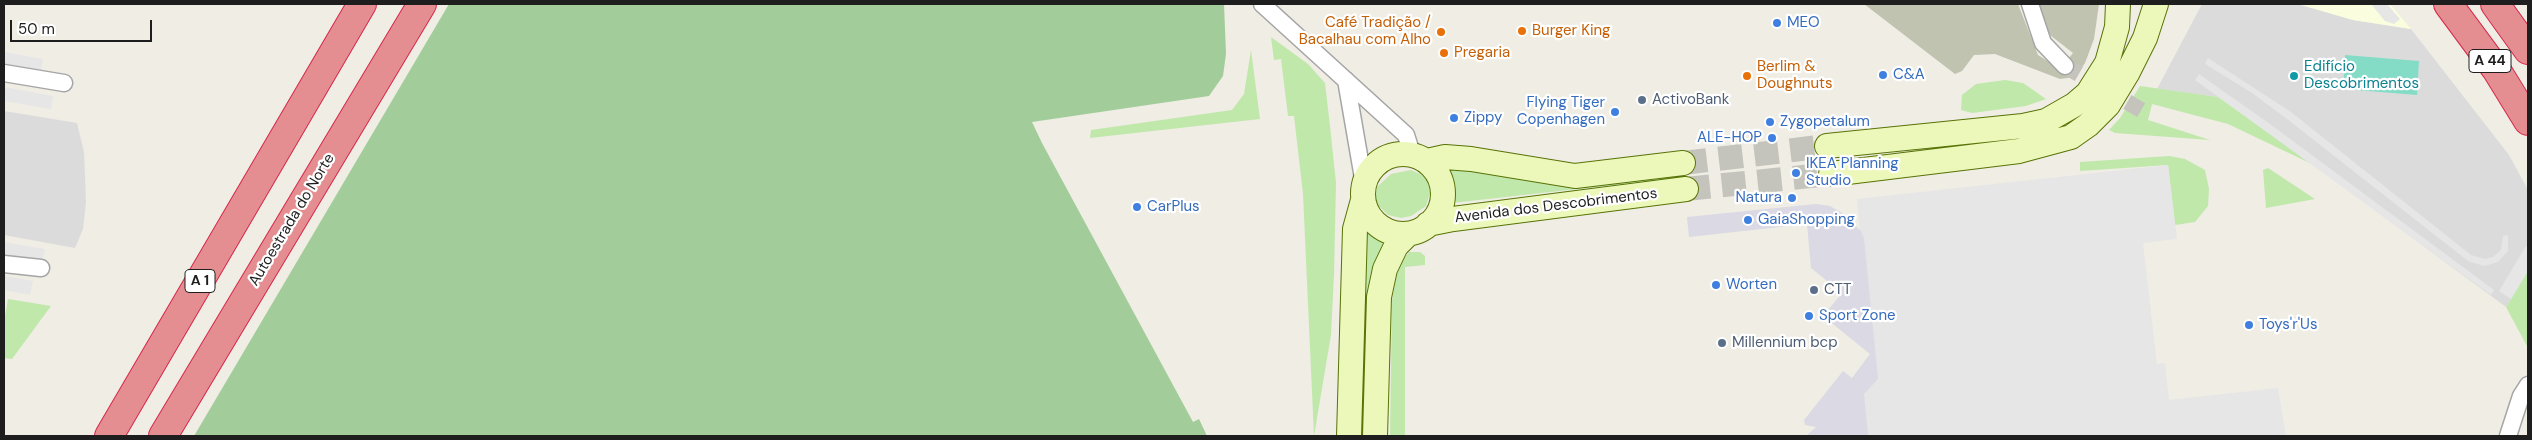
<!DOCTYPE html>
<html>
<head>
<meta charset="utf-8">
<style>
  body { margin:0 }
  #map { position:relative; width:2532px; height:440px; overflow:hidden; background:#efede4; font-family:"DM Sans",sans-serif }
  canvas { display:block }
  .frame { position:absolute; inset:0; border:5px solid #1e1e1e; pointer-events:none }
  .scale { position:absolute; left:10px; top:20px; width:142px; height:22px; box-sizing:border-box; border:2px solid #1e1e1e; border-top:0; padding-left:6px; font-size:15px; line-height:18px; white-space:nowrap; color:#1e1e1e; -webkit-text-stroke:4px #fff; paint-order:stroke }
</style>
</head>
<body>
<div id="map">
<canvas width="2532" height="440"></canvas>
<div class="frame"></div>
<div class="scale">50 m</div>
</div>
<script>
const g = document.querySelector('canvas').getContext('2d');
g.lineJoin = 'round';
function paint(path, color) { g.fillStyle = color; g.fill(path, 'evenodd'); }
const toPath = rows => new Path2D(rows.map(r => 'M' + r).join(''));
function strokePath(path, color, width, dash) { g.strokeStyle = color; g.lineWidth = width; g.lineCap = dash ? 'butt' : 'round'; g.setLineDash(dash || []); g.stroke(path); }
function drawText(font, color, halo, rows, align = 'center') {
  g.font = font + ' "DM Sans",sans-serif'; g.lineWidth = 4.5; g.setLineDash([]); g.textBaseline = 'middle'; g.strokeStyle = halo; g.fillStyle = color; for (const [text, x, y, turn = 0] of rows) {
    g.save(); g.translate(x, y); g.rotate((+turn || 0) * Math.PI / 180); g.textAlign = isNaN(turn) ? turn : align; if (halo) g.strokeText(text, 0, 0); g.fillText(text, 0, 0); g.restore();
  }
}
const residential = toPath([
  [2202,4,2298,4,2353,20,2411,29,2509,155,2528,190,2528,271,2506,307,2266,130,2218,97,2157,89],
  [4,111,77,123,84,152,86,202,83,229,75,248,4,235]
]);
const education = toPath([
  [2298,4,2390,4,2411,29,2353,20]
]);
const construction = toPath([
  [1864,4,2018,4,2038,55,2060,69,2073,53,2050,35,2039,4,2099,4,2094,39,2085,63,2075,77,2060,79,1995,54,1974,55,1962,71,1955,74]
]);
const grass = toPath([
  [1271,37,1308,64,1325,83,1330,126,1336,183,1334,274,1331,335,1314,436,1303,194,1294,116,1288,116,1281,59,1274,60],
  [1251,50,1260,119,1090,138,1091,130,1232,110,1244,94],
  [2005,80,2023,83,2046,99,2026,106,1972,113,1961,110,1962,95,1976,84],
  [2140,86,2218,97,2316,166,2228,124,2152,104,2148,120,2210,140,2115,133,2109,130,2120,118],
  [2169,156,2185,159,2205,170,2209,189,2208,206,2195,222,2175,225,2168,165,2080,171,2080,162],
  [1447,163,1684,172,1685,177,1452,203,1454,178],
  [2268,168,2315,199,2266,208,2263,170],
  [1411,170,1422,175,1429,183,1431,190,1426,206,1411,216,1401,218,1388,215,1377,204,1375,196,1377,187,1391,174],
  [1364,226,1373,234,1387,239,1373,265,1370,276,1367,306,1363,436,1358,436],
  [1409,252,1420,252,1425,256,1425,265,1405,267,1405,436,1390,436,1392,300,1397,274,1402,260],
  [2528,271,2528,348,2506,307],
  [8,299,51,306,12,359,4,358,4,322]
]);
const forest = toPath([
  [449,4,1224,4,1226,54,1223,76,1209,96,1032,122,1042,143,1193,422,1199,419,1207,436,194,436]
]);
const pitch = toPath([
  [2345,55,2419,61,2417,95,2343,89]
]);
const parking = toPath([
  [2371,4,2387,4,2400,19,2394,24,2385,21],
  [4,52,43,59,40,73,4,67],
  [2208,58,2291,112,2471,255,2485,259,2493,257,2501,250,2503,236,2508,235,2508,251,2498,262,2484,266,2468,261,2287,119,2252,93,2205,64],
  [2199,74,2270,124,2494,290,2491,295,2195,80],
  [4,87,53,96,51,109,4,101],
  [2168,165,2177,239,2143,243,2157,364,2165,363,2169,400,2278,388,2286,436,1855,436,1854,414,1872,368,1857,199],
  [4,242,45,249,42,262,4,255],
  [2526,246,2528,248,2528,271,2511,299,2499,291],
  [4,276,33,281,30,295,4,290]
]);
const plaza = toPath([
  [1816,204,1830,206,1842,213,1861,231,1864,239,1878,379,1864,394,1868,436,1806,436,1816,427,1805,425,1804,420,1808,415,1843,371,1852,378,1870,354,1823,316,1842,293,1811,268,1807,224,1689,237,1687,217]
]);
const streetTunnel = toPath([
  [2065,66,2148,114]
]);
const secondaryTunnel = toPath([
  [1683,163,1827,146],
  [1686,189,1831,174]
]);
const street = toPath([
  [1262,4,1406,135,1412,154],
  [2030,4,2043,43,2065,66],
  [4,73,64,83],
  [1346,80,1364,184],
  [4,264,41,268],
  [2508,436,2521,396,2528,385]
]);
const secondary = toPath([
  [1827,146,2023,126,2046,121,2074,105,2088,93,2107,63,2117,27,2118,4],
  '1363 194a40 40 0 1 1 80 0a40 40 0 1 1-80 0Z',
  [1427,161,1445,157,1471,159,1575,176,1683,163],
  [1831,174,2019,151,2071,137,2088,125,2108,105,2128,72,2145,38,2156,4],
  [1428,224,1453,219,1686,189],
  [1349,436,1355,229,1363,200],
  [1375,436,1379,297,1385,269,1396,246,1408,234]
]);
const highway = toPath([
  [2448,4,2496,69,2528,121],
  [2495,4,2528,50],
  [109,436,362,4],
  [163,436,422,4]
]);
const markers = [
  [1777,23,5,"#3f7fe0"],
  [1522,31,5,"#e8710a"],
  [1441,32,5,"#e8710a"],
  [1444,53,5,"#e8710a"],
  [1883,75,5,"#3f7fe0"],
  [1747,76,5,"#e8710a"],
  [2294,76,5,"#0f9aa8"],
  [1642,100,5,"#5c6f8a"],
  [1615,112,5,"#3f7fe0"],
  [1454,118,5,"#3f7fe0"],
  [1770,122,5,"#3f7fe0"],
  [1772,138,5,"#3f7fe0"],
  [1796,173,5,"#3f7fe0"],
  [1792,198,5,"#3f7fe0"],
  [1137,207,5,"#3f7fe0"],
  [1748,220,5,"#3f7fe0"],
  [1716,285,5,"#3f7fe0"],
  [1814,290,5,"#5c6f8a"],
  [1809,316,5,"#3f7fe0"],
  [2249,325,5,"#3f7fe0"],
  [1722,343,5,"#5c6f8a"]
];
const shields = [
  [2490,61,42],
  [200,281,30]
];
const shieldNames = [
  ["A 44",2490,61],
  ["A 1",200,281]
];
const foodNames = [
  ["Café Tradição /",1431,23,"right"],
  ["Bacalhau com Alho",1431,40,"right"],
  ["Burger King",1532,31],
  ["Pregaria",1454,53],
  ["Berlim &",1757,67],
  ["Doughnuts",1757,84]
];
const shopNames = [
  ["MEO",1787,23],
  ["C&A",1893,75],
  ["Flying Tiger",1605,103,"right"],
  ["Copenhagen",1605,120,"right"],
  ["Zippy",1464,118],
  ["Zygopetalum",1780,122],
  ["ALE-HOP",1762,138,"right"],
  ["IKEA Planning",1806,164],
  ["Studio",1806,181],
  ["Natura",1782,198,"right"],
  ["CarPlus",1147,207],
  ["GaiaShopping",1758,220],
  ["Worten",1726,285],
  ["Sport Zone",1819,316],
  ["Toys'r'Us",2259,325]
];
const cultureNames = [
  ["Edifício",2304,67],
  ["Descobrimentos",2304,84]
];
const serviceNames = [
  ["ActivoBank",1652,100],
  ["CTT",1824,290],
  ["Millennium bcp",1732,343]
];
const streetNames = [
  ["Avenida dos Descobrimentos",1556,206,-7],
  ["Autoestrada do Norte",292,220,-59]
];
paint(residential, '#dcdbdb');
paint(education, '#fafede');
paint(construction, '#c0c3b0');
paint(grass, '#c0e8ab');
paint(forest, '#a2cd9a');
paint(pitch, '#84dcc7');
paint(parking, '#e6e6e6');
paint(plaza, '#dad9e4');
strokePath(streetTunnel, '#c5c4bc', 16, [16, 8]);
strokePath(secondaryTunnel, '#c5c4bc', 24, [24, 12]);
strokePath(street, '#a5a5a5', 19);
strokePath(secondary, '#587307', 26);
strokePath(highway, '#d6284b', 30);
strokePath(street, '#fff', 16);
strokePath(secondary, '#ecf8b9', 24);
strokePath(highway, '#e48e91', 28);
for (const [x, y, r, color] of markers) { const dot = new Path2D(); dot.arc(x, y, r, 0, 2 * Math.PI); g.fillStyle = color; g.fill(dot); strokePath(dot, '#fff', 2); }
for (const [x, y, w] of shields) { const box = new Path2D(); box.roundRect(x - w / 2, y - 11.5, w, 23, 4); g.fillStyle = '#fff'; g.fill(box); strokePath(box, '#1e1e1e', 1); }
drawText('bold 14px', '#1e1e1e', null, shieldNames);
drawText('15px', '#c56008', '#fff', foodNames, 'left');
drawText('15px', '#366cbe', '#fff', shopNames, 'left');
drawText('15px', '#0d838f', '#fff', cultureNames, 'left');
drawText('15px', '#4e5e75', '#fff', serviceNames, 'left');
drawText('15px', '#1e1e1e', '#fff', streetNames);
</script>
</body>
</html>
